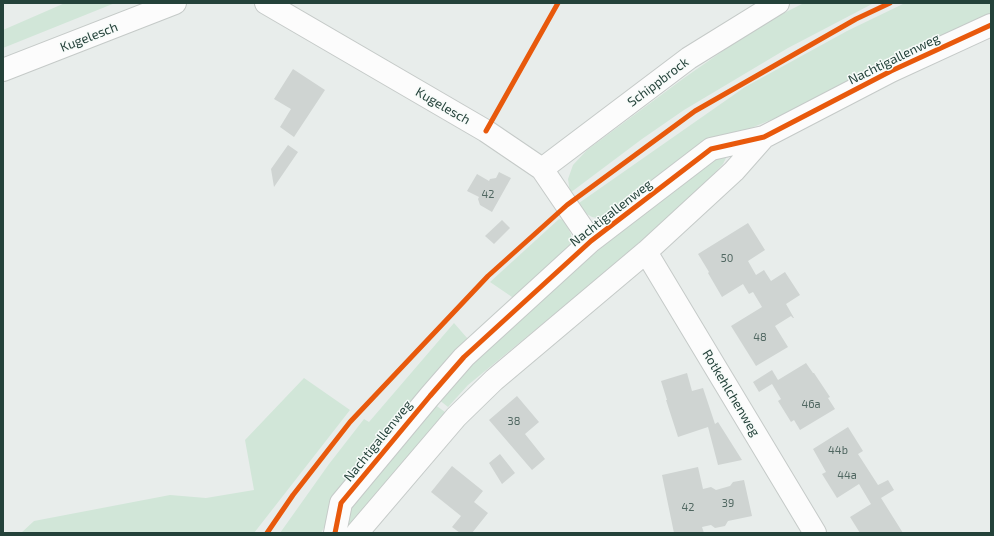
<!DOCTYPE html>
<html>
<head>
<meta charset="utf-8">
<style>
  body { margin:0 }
  #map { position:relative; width:994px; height:536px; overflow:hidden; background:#e8edeb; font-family:"Exo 2",sans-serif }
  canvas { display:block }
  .frame { position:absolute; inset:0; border:4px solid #24423a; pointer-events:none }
</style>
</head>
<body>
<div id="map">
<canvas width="994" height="536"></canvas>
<div class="frame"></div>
</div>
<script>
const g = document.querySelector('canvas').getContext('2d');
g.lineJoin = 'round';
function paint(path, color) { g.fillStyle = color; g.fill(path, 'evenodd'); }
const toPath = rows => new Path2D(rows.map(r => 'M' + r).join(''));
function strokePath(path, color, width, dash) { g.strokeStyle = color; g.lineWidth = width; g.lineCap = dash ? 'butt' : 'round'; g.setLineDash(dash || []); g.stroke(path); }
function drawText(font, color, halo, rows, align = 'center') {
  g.font = font + ' "Exo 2",sans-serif'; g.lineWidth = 3; g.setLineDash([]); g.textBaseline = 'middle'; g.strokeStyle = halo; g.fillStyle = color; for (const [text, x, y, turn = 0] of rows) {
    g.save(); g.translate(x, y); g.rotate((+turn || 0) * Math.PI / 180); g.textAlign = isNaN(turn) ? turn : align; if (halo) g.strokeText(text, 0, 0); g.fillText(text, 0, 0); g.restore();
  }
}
const green = toPath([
  [65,3,115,3,3,48,3,30],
  [804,3,874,3,788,48,684,110,642,139,570,193,568,179,573,165,587,150,684,78,737,41,780,15],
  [905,3,991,3,991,17,788,113,751,128,714,138,614,213,602,219,592,217,585,213,579,203,745,87,847,31],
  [725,155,726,158,723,164,710,178,636,246,613,266,468,385,448,407,438,399,351,481,321,533,280,533,329,464,364,419,369,422,454,323,481,354,552,290,624,228,701,166],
  [559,219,564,220,571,234,572,245,515,299,490,282],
  [304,378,350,410,254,533,21,533,34,521,170,495,206,498,254,490,245,440],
  [434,404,445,412,349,527,346,526,348,512]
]);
const building = toPath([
  [293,69,325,90,294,137,280,127,291,109,274,99],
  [288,145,298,152,274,187,271,169],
  [499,172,511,178,492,212,480,205,478,199,479,197,467,191,477,174,489,181,490,179,496,178],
  [502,220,510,228,494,244,485,236],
  [748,223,765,250,748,261,756,275,764,270,771,281,785,272,800,295,786,304,794,318,793,318,791,316,775,326,788,347,756,366,731,326,762,307,753,292,749,294,743,284,722,297,708,273,709,272,698,254],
  [806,363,813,373,814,373,830,397,828,398,835,409,800,430,794,420,791,422,778,401,781,399,772,384,759,392,753,382,772,370,778,380],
  [687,373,692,391,703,388,715,424,718,422,742,460,718,465,708,427,678,437,666,400,667,400,661,381],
  [517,396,539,422,525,434,545,459,532,470,489,420],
  [848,427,863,451,858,454,878,485,888,480,894,490,881,498,903,533,860,533,850,517,871,504,859,484,837,498,822,474,826,472,813,449],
  [500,454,515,473,502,484,489,463],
  [452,466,483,491,474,502,488,513,472,533,460,533,452,527,461,516,431,492],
  [698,467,703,489,711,487,716,490,730,486,733,482,744,480,752,516,728,521,725,526,715,528,711,525,702,527,704,533,681,533,681,532,674,533,662,475]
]);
const street = toPath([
  [266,3,486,131,542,169,591,241],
  [3,70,175,3],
  [542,169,689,58,778,3],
  [646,252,815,533],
  [335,533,341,503,430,396,464,357,591,241,711,149,764,137,891,71,991,25],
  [357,533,456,417,494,380,646,252,734,171,764,137]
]);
const cycleway = toPath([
  [486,131,558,3],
  [267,533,293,495,350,422,488,276,567,205,695,111,856,19,890,3],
  [335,533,341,503,430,396,464,357,591,241,711,149,764,137,891,71,991,25]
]);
const numberNames = [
  ["42",488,194],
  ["50",727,258],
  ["48",760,337],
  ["46a",811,404],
  ["38",514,421],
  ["44b",838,450],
  ["44a",847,475],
  ["39",728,503],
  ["42",688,507]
];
const streetNames = [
  ["Kugelesch",89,37,-21],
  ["Nachtigallenweg",894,59,-26],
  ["Schippbrock",658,82,-37],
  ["Kugelesch",443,106,30],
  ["Nachtigallenweg",611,213,-38],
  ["Rotkehlchenweg",731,393,59],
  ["Nachtigallenweg",378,441,-51]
];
paint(green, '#d1e6d8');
paint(building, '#cfd4d2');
strokePath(street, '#c5cac8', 24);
strokePath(street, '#fcfcfc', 22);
strokePath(cycleway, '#e8590c', 5);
drawText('11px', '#506761', null, numberNames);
drawText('13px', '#24423a', '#f7fbf9', streetNames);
</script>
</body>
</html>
